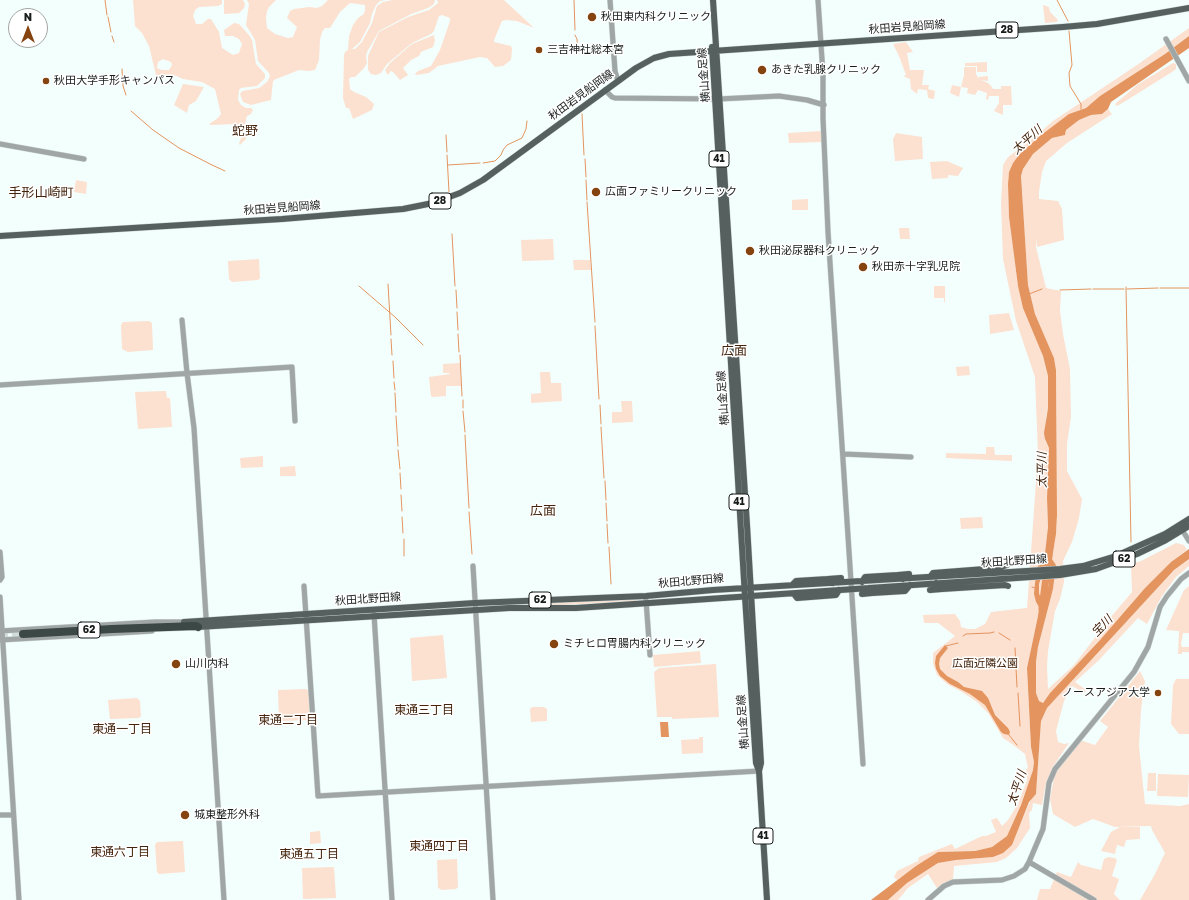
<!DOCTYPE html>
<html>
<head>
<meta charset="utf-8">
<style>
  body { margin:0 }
  #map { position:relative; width:1189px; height:900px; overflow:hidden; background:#f3fffd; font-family:"Golos Text",sans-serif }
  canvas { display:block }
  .north { position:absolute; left:8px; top:8px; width:40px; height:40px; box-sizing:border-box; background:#fff; border:1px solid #a3a5a4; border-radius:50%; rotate:0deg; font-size:11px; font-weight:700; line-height:16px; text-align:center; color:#181d1c }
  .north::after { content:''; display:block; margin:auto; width:14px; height:18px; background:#85440f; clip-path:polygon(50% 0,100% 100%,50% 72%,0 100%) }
</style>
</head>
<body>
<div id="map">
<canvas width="1189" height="900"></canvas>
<div class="north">N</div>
</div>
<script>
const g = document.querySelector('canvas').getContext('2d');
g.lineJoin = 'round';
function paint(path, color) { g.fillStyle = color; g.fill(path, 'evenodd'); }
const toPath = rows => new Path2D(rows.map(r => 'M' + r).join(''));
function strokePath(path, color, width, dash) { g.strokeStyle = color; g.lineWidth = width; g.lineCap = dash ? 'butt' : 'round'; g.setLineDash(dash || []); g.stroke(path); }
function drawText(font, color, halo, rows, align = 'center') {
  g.font = font + ' "Golos Text","Noto Sans JP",sans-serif'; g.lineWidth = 3; g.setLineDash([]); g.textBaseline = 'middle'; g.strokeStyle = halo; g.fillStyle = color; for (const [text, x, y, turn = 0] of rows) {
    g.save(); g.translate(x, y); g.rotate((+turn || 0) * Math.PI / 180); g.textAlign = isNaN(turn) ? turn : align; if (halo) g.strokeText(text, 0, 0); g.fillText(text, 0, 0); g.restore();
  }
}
const green = toPath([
  [133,0,222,0,222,4,218,6,199,7,195,10,193,16,196,24,202,24,208,19,211,19,219,32,222,48,233,55,239,53,242,44,239,39,233,36,225,36,224,30,234,23,239,24,249,35,252,40,256,64,265,74,265,78,257,86,241,88,239,90,238,100,241,105,246,108,251,108,253,110,251,114,247,116,245,124,246,139,240,145,239,144,242,135,241,131,238,126,234,124,211,125,209,124,218,118,221,114,215,89,202,82,183,79,174,75,156,75,149,46,142,33,135,26],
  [163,59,171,62,172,65,169,70,162,70,157,68,158,62],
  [224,0,243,0,245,4,244,8,239,13,224,14],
  [247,0,276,0,269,7,267,11,266,18,267,28,275,34,288,38,293,37,297,27,287,18,290,11,294,9,309,7,317,8,322,6,328,0,386,0,380,1,376,5,372,14,370,23,360,42,352,49,355,49,362,42,372,23,377,6,383,2,393,0,435,0,434,4,428,8,411,14,379,31,367,52,366,56,367,63,364,68,355,77,351,77,349,79,350,89,354,92,366,97,374,104,372,110,353,119,349,108,346,108,343,98,344,55,345,52,348,50,349,36,353,25,358,18,364,14,365,10,365,5,350,3,340,12,330,28,325,28,322,32,320,40,319,60,315,70,309,71,299,70,276,79,273,81,271,100,251,105,243,102,240,94,242,91,259,88,267,82,270,76,269,73,258,61,255,40,246,25,249,4],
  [437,0,504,0,534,28,517,21,506,20,502,21,494,40,494,42,511,46,512,49,511,60,503,66,495,67,487,58,480,57,438,66,429,73,416,75,415,74,418,71,431,66,440,50,450,21,450,18,442,15,439,16,434,31,431,34,412,43,387,64,381,73,376,75,371,74,368,70,368,56,379,32,408,17,429,10,438,3],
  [1043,5,1049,7,1050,12,1058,20,1057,22,1045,23],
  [1189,28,1189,36,1165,54,1100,96,1086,108,1070,114,1013,163,1009,172,1008,184,1009,217,1018,286,1043,356,1048,376,1048,408,1046,417,1045,440,1049,448,1047,498,1048,527,1045,553,1044,558,1042,558,1036,602,1039,607,1038,616,1027,668,1031,747,1034,762,1033,770,1021,805,1007,836,992,847,975,851,938,852,897,880,894,877,897,871,918,861,919,857,952,844,955,849,982,836,986,836,996,832,991,820,997,818,1002,826,1008,820,1018,804,1027,780,1026,769,1028,768,1025,754,1012,744,1003,738,988,713,977,702,962,692,947,684,937,675,933,664,933,653,955,636,938,623,924,623,923,615,955,614,960,621,961,627,968,629,975,629,985,624,991,612,1027,608,1038,454,1035,377,1016,321,1003,259,1001,204,1003,165,1008,157,1030,141,1053,121,1137,65],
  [434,35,435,41,433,47,421,52,419,56,411,60,403,68,408,75,400,80,393,72,391,71,388,75,385,70,390,63,412,44],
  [906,42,913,52,907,53,910,70,924,70,922,85,929,85,928,89,935,91,934,99,928,98,927,90,918,89,917,94,911,89,910,79,903,76,906,75,899,56,893,44],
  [987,62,987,72,977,72,977,66,965,66,965,63],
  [1173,63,1176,64,1176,69,1172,72,1124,102,1117,106,1115,104,1137,85],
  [964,67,976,67,976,74,978,78,980,80,978,77,988,76,988,81,981,80,988,83,992,87,993,89,1001,89,1001,86,1011,86,1012,105,1003,105,1003,115,994,111,999,103,999,96,989,96,988,100,986,99,987,93,978,90,975,95,967,93,968,88,961,87,959,97,950,93,952,85,961,87,964,75],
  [183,84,204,87,196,101,189,105,187,113,174,105],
  [1108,109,1112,114,1067,143,1046,161,1042,172,1039,192,1039,199,1058,201,1062,209,1064,240,1037,247,1036,238,1036,247,1046,288,1061,291,1060,311,1063,334,1070,369,1071,417,1067,444,1067,471,1082,499,1079,518,1072,542,1063,561,1064,582,1060,599,1055,611,1048,651,1047,666,1048,689,1074,665,1110,618,1132,592,1131,564,1141,561,1176,543,1184,545,1187,550,1171,562,1145,588,1100,640,1050,693,1043,703,1039,701,1036,693,1036,662,1038,647,1053,589,1056,565,1052,559,1056,534,1057,515,1056,370,1054,358,1035,314,1028,285,1021,176,1023,169,1033,154,1052,138,1065,135,1066,130,1079,120,1091,115,1102,114],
  [822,131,823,142,789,143,788,133],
  [896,133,922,137,923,159,895,161,893,139],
  [947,161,963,168,958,176,948,175,948,178,932,179,930,162],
  [76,180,87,182,86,194,74,192],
  [808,199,808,210,792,210,792,200],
  [899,228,909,228,910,239,900,239],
  [553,239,554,260,522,261,521,240],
  [259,259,260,278,258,280,232,282,229,279,228,261],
  [573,260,590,260,591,270,574,270],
  [934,286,945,286,945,302,944,302,944,298,934,298],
  [1009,313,1014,330,990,334,989,315],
  [149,321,152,323,153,350,128,352,122,349,121,325,123,322],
  [460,363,461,386,446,386,446,396,432,397,431,396,429,377,450,374,449,373,443,373,443,364],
  [969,366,970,375,957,376,956,367],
  [540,372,550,372,551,383,561,383,562,401,531,403,531,394,541,393],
  [166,391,167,398,170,398,172,427,138,429,135,392],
  [621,401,632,401,633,422,612,423,612,412,622,412],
  [986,447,994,447,995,455,1012,455,1012,461,946,458,946,453,986,454],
  [263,456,263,467,241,468,240,458],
  [295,466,296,476,280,476,280,467],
  [982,517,983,528,961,529,960,518],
  [1189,559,1189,566,1176,577,1162,596,1147,624,1138,618,1099,660,1075,682,1086,690,1085,693,1072,686,1064,701,1056,731,1058,742,1064,744,1069,743,1052,768,1045,788,1042,805,1033,803,1032,810,1029,813,1030,828,1017,848,1006,858,997,862,954,866,953,880,937,888,928,874,908,888,898,900,888,900,907,883,938,863,956,860,993,857,1012,845,1018,829,1031,799,1036,794,1041,721,1047,708,1174,570],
  [1051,564,1045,599,1041,600,1039,593,1039,584,1046,565],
  [1189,586,1189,633,1183,633,1181,644,1182,647,1189,647,1189,652,1182,652,1182,654,1178,654,1179,631,1166,630,1184,590],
  [636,599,636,601,563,605,529,604],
  [443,635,447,678,412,681,410,638],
  [700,651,701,663,654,667,653,655],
  [716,664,719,717,672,719,672,717,657,717,654,672,659,668],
  [1140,671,1145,681,1141,710,1139,746,1145,804,1180,806,1189,804,1189,900,1140,900,1155,874,1165,853,1152,830,1151,826,1115,827,1093,819,1075,827,1053,814,1050,799,1055,773,1080,740,1095,745,1108,727,1100,721],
  [1176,679,1189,679,1189,734,1179,734,1171,724,1173,685],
  [306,689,309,691,310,720,279,721,278,690],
  [137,698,140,701,141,716,139,718,110,719,108,700],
  [532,707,544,707,547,709,547,721,531,722,530,709],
  [699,737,703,737,703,753,682,754,681,740,699,739],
  [1148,773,1156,773,1156,791,1147,791],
  [1158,774,1189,775,1188,797,1157,796],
  [1120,827,1140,827,1140,839,1126,840,1124,847,1117,845,1115,854,1101,851,1111,832],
  [320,831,321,843,310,844,310,832],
  [183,841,185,872,159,874,157,872,155,845,157,842],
  [1108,857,1115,858,1117,860,1112,876,1119,879,1114,894,1120,900,1037,900,1040,889,1050,889,1057,872,1071,877,1078,862,1081,865,1101,870,1104,859],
  [457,859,458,887,456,889,442,890,438,888,437,860],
  [334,867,336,898,303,899,302,868]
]);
const water = toPath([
  [1189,36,1189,48,1111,102,1108,109,1102,114,1091,115,1079,120,1066,130,1065,135,1052,138,1033,154,1023,169,1021,176,1028,285,1035,314,1054,358,1056,370,1057,515,1056,534,1052,559,1056,565,1053,589,1038,647,1036,662,1036,693,1039,701,1043,703,1050,693,1100,640,1145,588,1171,562,1189,549,1189,559,1174,570,1047,708,1041,721,1036,794,1029,802,1012,845,1003,853,993,857,956,860,938,863,907,883,888,900,871,900,916,866,938,852,975,851,992,847,1007,836,1021,805,1033,770,1034,762,1031,747,1027,668,1038,616,1039,607,1036,602,1034,594,1035,583,1038,566,1042,558,1044,558,1045,553,1048,527,1047,498,1049,448,1045,439,1044,433,1048,408,1048,376,1043,356,1023,308,1018,286,1009,217,1008,184,1009,172,1013,163,1019,155,1040,136,1069,114,1086,108,1100,96,1165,54],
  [1051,564,1048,588,1045,599,1041,599,1039,593,1039,584,1045,566,1046,565],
  [945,645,948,648,940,658,939,664,940,669,947,676,958,682,964,687,982,691,988,698,995,715,1008,728,1010,732,1009,735,1004,734,1001,732,985,705,970,694,950,684,940,676,936,669,935,663,936,656],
  [660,722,668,722,669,737,661,737]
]);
const stream = toPath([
  [105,0,107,15],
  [574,0,575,30],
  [1057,0,1068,21],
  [108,17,111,32],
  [1069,31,1072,65,1069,73,1070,86,1081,104,1081,109],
  [575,35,577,39,578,53],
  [112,36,114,42],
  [122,69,123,86,126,95],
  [131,111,153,130,179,148,212,165,225,171],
  [582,114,584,155],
  [446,135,447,152],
  [447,155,449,192],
  [585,159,586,177],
  [483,163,495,161,501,155,503,150,507,145,522,138,526,129,527,121],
  [448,165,480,163],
  [586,180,587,200],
  [587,202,595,322],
  [452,234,455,286],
  [388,284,391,335],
  [359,286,395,317,423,345],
  [1126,287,1131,542],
  [1160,288,1189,288],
  [1093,289,1124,289],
  [1127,289,1158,288],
  [456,290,457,308],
  [1060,290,1091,289],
  [1029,294,1042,289],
  [457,312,458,330],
  [595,326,599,399],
  [458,334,459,352],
  [391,339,392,355],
  [460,355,462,396],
  [393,361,394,378],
  [394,382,395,390],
  [395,393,396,412],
  [463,400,463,408],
  [600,405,601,424],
  [463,411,465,432],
  [396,416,398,446],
  [601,427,604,478],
  [465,435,469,508],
  [398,450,400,469],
  [400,473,401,489],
  [605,481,606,500],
  [401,495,402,511],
  [606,503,607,521],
  [469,512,472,554],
  [402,517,403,533],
  [607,524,608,543],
  [404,539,404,556],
  [609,547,611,584],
  [1032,587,1035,588],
  [999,633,1010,640],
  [963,636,966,634,990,633,994,632],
  [946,646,958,643],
  [1015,648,1017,687],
  [1018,693,1020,726],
  [1009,735,1017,745]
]);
const river = toPath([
  [1042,608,1049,555]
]);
const highwayTunnel = toPath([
  [0,636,23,634]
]);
const minor = toPath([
  [610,0,615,71,618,81],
  [818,0,823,74,823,118,828,232,863,764],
  [1166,39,1189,81],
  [605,90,612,97,615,98,719,99,779,96,807,100,824,105],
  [0,144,84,159],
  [182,320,187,373,194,428,224,900],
  [0,385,292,367,295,421],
  [844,454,911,457],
  [1181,528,1189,541],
  [0,552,2,577,0,580],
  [473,566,493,900],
  [304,586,318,796,759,771],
  [0,597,19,900],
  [646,600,650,655],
  [374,614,392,900],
  [0,631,155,622,184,622],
  [0,640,152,631],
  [0,815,13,815],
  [1029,862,1094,900],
  [928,900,944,886,953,882,1002,880,1014,876,1025,869,1029,862,1043,829,1049,783,1055,769,1134,672,1148,647,1160,607,1167,596,1181,579,1189,573]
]);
const major = toPath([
  [713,0,747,525,761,763,759,771,767,900],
  [712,47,745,597,756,763,759,771],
  [0,236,282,219,403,209,433,203,460,193,483,180,636,68,654,58,669,54,1063,27,1097,24,1189,8],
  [898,575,909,574],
  [930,577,933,573,985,569,1001,567,1007,565],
  [828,579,841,578],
  [862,582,865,577,898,575,903,579],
  [936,583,942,589,1005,585,1008,586],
  [792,585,796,581,828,579,833,583],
  [869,588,872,593,905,591,910,585],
  [930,590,942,589],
  [794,594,797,598,836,595,839,590],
  [862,594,872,593],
  [184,622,475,603,646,596,713,590,1060,569,1083,566,1116,556,1165,534,1189,519],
  [198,627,509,608,576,608,1060,575,1096,569,1118,561,1137,554,1166,540,1189,526]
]);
const highway = toPath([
  [23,634,112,629,196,626,198,627]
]);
const markers = [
  [592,17,5,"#85440f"],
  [539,50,4,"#85440f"],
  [762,70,5,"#85440f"],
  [46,81,4,"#85440f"],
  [596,192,5,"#85440f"],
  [750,251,5,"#85440f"],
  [863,267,5,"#85440f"],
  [554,644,5,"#85440f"],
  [176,664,5,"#85440f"],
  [1158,693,4,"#85440f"],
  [185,815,5,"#85440f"]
];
const shields = [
  [1007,30,22],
  [719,159,20],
  [440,201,22],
  [739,502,20],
  [1124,559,22],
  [540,600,22],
  [89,630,22],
  [763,836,20]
];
const shieldNames = [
  ["28",1007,30],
  ["41",719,159],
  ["28",440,201],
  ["41",739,502],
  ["62",1124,559],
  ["62",540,600],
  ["62",89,630],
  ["41",763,836]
];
const poiNames = [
  ["秋田東内科クリニック",601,17],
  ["三吉神社総本宮",547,50],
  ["あきた乳腺クリニック",771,70],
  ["秋田大学手形キャンパス",54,81],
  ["広面ファミリークリニック",605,192],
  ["秋田泌尿器科クリニック",759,251],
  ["秋田赤十字乳児院",872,267],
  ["ミチヒロ胃腸内科クリニック",563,644],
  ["山川内科",185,664],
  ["ノースアジア大学",1150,693,"right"],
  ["城東整形外科",194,815]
];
const streetNames = [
  ["秋田岩見船岡線",907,27,-4],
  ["横山金足線",704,75,-94],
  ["秋田岩見船岡線",581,95,-36],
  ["秋田岩見船岡線",282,208,-4],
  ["横山金足線",723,398,-94],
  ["秋田北野田線",1014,561,-4],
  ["秋田北野田線",691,581,-5],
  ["秋田北野田線",368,599,-4],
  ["横山金足線",743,722,-94]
];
const parkNames = [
  ["広面近隣公園",985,664]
];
const waterNames = [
  ["太平川",1027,140,-42],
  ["太平川",1042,470,-90],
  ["宝川",1102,626,-46],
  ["太平川",1017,788,-72]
];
const neighbourhoodNames = [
  ["東通三丁目",424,710],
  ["東通二丁目",288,720],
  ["東通一丁目",122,729],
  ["東通四丁目",439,846],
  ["東通六丁目",120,852],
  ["東通五丁目",309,854]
];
const quarterNames = [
  ["蛇野",245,131],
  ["手形山崎町",41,193],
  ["広面",734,351],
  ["広面",543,511]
];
paint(green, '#fce0d0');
paint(water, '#e4945e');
strokePath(stream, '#e4945e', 1);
strokePath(river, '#e4945e', 7);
strokePath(highwayTunnel, '#d2dddb', 8, [8, 4]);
strokePath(minor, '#d0dbd9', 6);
strokePath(major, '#d0dbd9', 7);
strokePath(highway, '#d0dbd9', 9);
strokePath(minor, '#a0a6a5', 5);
strokePath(major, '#55605f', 6);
strokePath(highway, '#3b4846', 8);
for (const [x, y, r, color] of markers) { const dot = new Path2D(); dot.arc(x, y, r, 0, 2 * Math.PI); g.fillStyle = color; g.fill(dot); strokePath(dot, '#fff', 1.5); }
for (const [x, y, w] of shields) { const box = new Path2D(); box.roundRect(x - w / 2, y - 8, w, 16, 3); g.fillStyle = '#fff'; g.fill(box); strokePath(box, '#181d1c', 1); }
drawText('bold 10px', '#181d1c', null, shieldNames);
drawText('11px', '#181d1c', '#fff', poiNames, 'left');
drawText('11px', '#181d1c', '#fff', streetNames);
drawText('11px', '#412109', '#fff', parkNames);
drawText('italic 12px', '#42220b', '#fff', waterNames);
drawText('12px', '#44240d', '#fff', neighbourhoodNames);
drawText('13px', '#44240d', '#fff', quarterNames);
</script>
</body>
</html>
